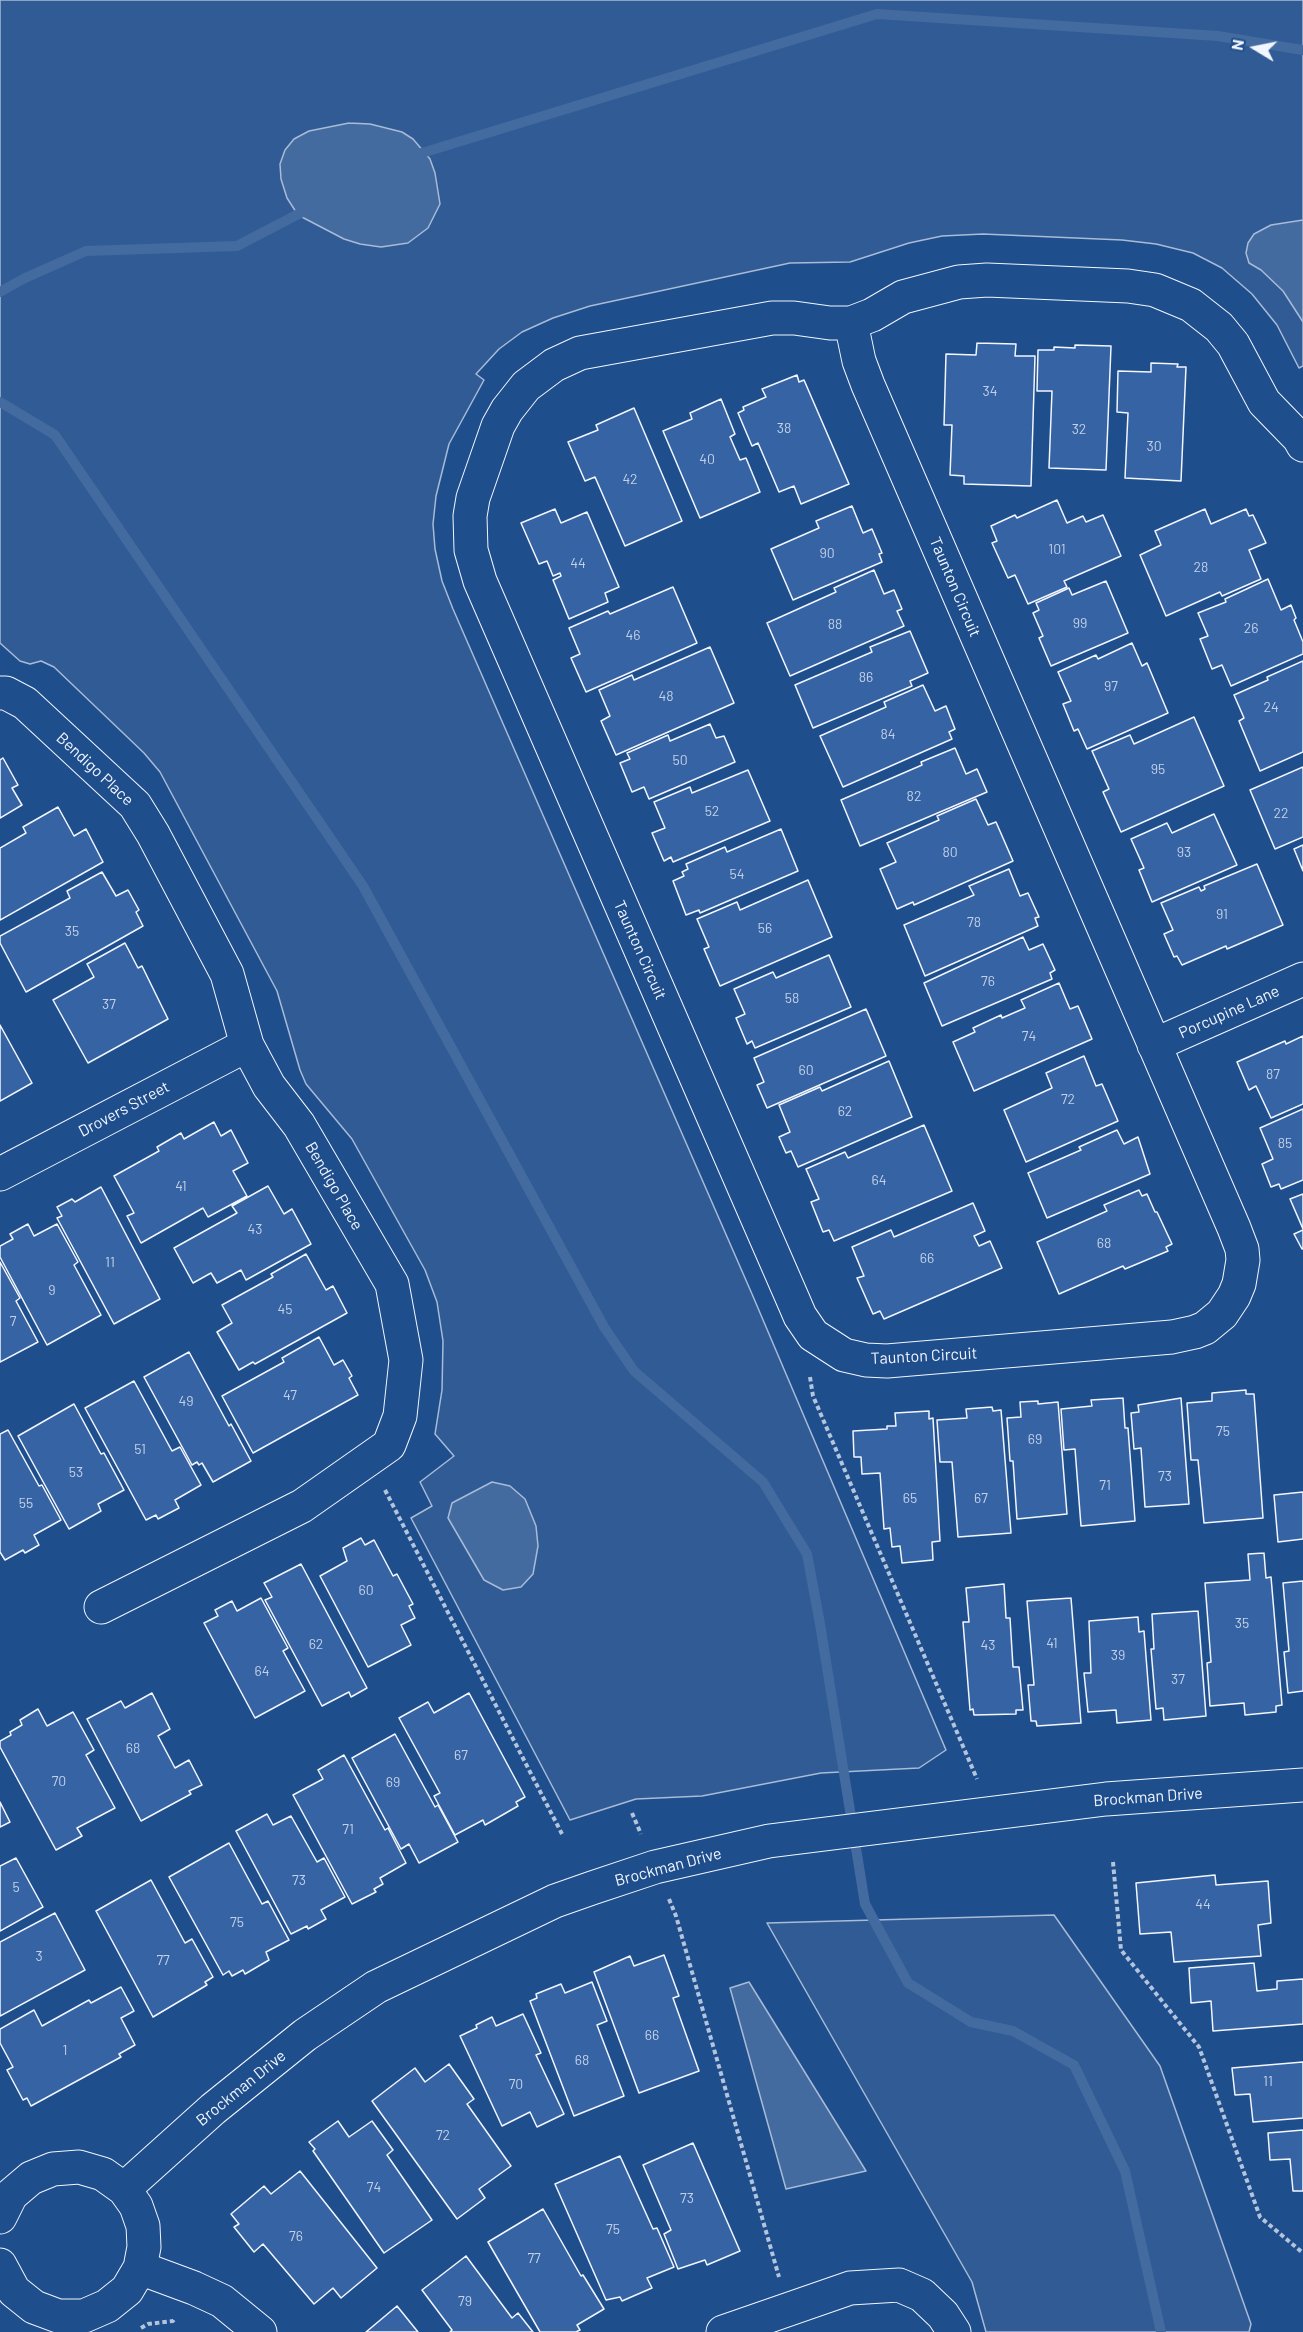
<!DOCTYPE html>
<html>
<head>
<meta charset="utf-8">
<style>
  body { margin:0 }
  #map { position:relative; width:1303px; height:2332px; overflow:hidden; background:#1f4e8c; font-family:Barlow,sans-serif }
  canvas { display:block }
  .north { position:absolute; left:1225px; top:18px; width:60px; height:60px; -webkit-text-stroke:4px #1f4e8c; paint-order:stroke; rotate:280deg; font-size:16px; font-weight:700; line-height:24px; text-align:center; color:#f2f6ff }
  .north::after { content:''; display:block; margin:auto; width:21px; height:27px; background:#f2f6ff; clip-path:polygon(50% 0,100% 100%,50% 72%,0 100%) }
</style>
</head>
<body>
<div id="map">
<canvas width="1303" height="2332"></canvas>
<div class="north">N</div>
</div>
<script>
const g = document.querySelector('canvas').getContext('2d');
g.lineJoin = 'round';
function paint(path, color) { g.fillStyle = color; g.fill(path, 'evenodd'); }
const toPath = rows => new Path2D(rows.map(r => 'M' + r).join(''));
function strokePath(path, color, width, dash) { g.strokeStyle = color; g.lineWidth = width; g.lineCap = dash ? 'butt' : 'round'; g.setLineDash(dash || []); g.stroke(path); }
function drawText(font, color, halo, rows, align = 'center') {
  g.font = font + ' Barlow,sans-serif'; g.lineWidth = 4.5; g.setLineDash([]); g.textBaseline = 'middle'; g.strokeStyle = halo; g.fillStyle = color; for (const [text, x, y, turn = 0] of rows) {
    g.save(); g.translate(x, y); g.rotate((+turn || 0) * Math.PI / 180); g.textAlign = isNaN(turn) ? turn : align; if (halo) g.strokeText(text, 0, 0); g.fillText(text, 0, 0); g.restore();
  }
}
const green = toPath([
  [0,0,1303,0,1303,366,1299,368,1277,325,1252,294,1222,268,1193,253,1156,244,1122,240,983,234,942,236,909,243,850,262,790,263,590,306,553,318,522,332,499,349,476,374,484,380,449,444,436,496,433,524,435,549,442,581,453,609,752,1294,946,1750,919,1768,821,1773,702,1796,636,1799,570,1820,411,1518,432,1506,420,1482,454,1456,435,1434,442,1390,443,1341,437,1302,425,1270,352,1139,306,1084,300,1070,277,991,160,772,144,753,54,667,41,661,30,664,20,661,0,643,0,0],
  [1054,1915,1160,2066,1251,2324,1249,2332,986,2332,972,2282,767,1923,1054,1915]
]);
const water = toPath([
  [349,123,370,124,402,132,413,139,430,159,435,173,440,204,428,228,408,243,381,247,360,244,344,239,298,215,287,198,281,179,280,164,285,150,294,139,309,131,349,123],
  [1303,220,1303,322,1283,291,1261,270,1249,263,1246,253,1248,243,1254,234,1271,225,1303,220],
  [492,1482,510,1486,525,1499,536,1526,538,1546,533,1574,521,1587,503,1590,484,1580,448,1518,452,1503,492,1482],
  [749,1982,866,2171,786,2189,730,1988,749,1982]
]);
const stream = toPath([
  [412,156,877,14,1218,36,1303,50],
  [0,292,25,278,86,251,237,246,310,208],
  [0,402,55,435,363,886,604,1327,634,1371,763,1482,807,1554,820,1624,865,1904,908,1983,971,2022,1013,2031,1074,2065,1125,2171,1161,2332]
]);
const building = toPath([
  [977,343,1016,344,1015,356,1035,356,1031,486,964,484,964,476,950,475,952,425,944,425,946,354,976,355,977,343],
  [1075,345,1111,346,1106,470,1049,468,1052,391,1037,391,1038,350,1054,350,1054,347,1075,348,1075,345],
  [1151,363,1178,364,1177,367,1186,367,1181,481,1125,478,1128,413,1117,412,1118,371,1151,372,1151,363],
  [797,375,799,382,804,380,849,484,801,504,794,486,779,492,758,443,752,446,738,413,744,410,743,407,766,397,762,389,797,375],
  [721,399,735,434,730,437,740,460,746,458,760,492,700,518,663,431,692,419,690,413,721,399],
  [634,408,682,521,625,546,595,477,585,481,568,442,598,430,596,425,634,408],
  [1057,500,1067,523,1083,516,1086,522,1103,515,1121,556,1064,581,1067,587,1028,604,1015,575,1008,578,992,543,997,541,991,526,1015,515,1017,518,1057,500],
  [852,506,863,533,872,529,882,553,879,554,882,562,793,600,771,549,819,528,816,521,852,506],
  [555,509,561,523,587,512,619,587,605,593,608,602,569,619,553,580,561,576,560,573,553,576,547,561,539,564,521,523,555,509],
  [1205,509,1211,524,1246,509,1249,516,1253,515,1266,543,1249,550,1261,579,1222,596,1220,592,1166,616,1140,555,1161,545,1155,531,1205,509],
  [874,570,884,594,894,590,902,609,897,611,904,626,790,676,767,623,836,592,834,588,874,570],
  [1268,579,1281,610,1291,605,1296,618,1294,620,1303,642,1303,654,1231,686,1222,665,1212,669,1200,639,1208,636,1198,613,1226,602,1225,599,1268,579],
  [1106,581,1128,633,1051,666,1039,638,1043,636,1033,613,1039,610,1036,603,1069,588,1072,595,1106,581],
  [673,587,697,643,586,692,571,658,580,654,569,628,608,611,610,614,673,587],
  [910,631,928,673,910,681,912,686,813,728,795,685,872,652,870,647,910,631],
  [1132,643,1142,666,1147,663,1168,713,1087,749,1078,729,1074,731,1063,704,1071,701,1058,672,1096,655,1098,659,1132,643],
  [710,647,734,703,616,755,601,721,610,716,599,690,632,675,634,680,710,647],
  [1303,661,1303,752,1260,771,1239,721,1244,718,1234,695,1268,680,1267,677,1303,661],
  [923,685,935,711,946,706,955,729,949,732,952,739,843,787,820,736,886,707,884,702,923,685],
  [1194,717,1224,786,1121,832,1103,792,1109,789,1092,751,1130,735,1134,744,1194,717],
  [710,724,716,738,724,736,735,762,649,799,644,787,632,792,620,763,630,759,627,753,668,735,670,741,710,724],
  [955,748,966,774,977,769,987,792,860,846,841,800,922,765,921,762,955,748],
  [3,758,18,785,12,788,22,805,0,818,0,760,3,758],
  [1303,767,1303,837,1275,849,1250,790,1303,767],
  [748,770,770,821,673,862,671,857,664,861,652,833,665,828,654,802,690,787,692,793,748,770],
  [976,799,988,825,996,822,1013,861,914,905,913,902,897,909,880,869,896,862,887,843,939,820,937,816,976,799],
  [58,807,74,836,86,829,103,862,0,920,0,848,26,833,23,827,58,807],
  [1214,814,1237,865,1152,902,1139,870,1144,868,1131,839,1167,823,1172,833,1214,814],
  [781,829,798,871,700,913,699,910,686,915,673,881,684,876,682,872,688,869,686,864,725,847,727,852,781,829],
  [1303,845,1303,871,1294,849,1303,845],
  [1257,864,1283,925,1227,949,1226,946,1182,965,1177,956,1174,957,1164,934,1173,930,1161,903,1199,887,1201,891,1205,889,1204,886,1257,864],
  [1009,869,1020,896,1028,893,1039,917,1035,918,1038,926,925,976,904,925,974,895,969,886,1009,869],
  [102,872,116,896,128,890,139,910,136,912,143,926,26,992,0,943,0,936,70,898,67,891,102,872],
  [808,880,832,937,720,986,704,949,709,947,697,919,737,902,740,910,808,880],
  [1023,937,1029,950,1043,944,1055,970,1050,973,1052,979,942,1026,924,983,1023,937],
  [125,943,138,968,142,966,168,1019,88,1063,53,1000,94,977,87,964,125,943],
  [829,955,851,1007,755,1048,752,1041,747,1044,736,1018,745,1014,734,989,773,972,776,978,829,955],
  [1059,983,1070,1009,1078,1006,1092,1039,974,1091,953,1042,975,1032,973,1028,1001,1015,1002,1018,1025,1008,1021,1000,1059,983],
  [866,1009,886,1056,767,1108,757,1085,764,1082,754,1058,866,1009],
  [0,1025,32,1083,0,1101,0,1025],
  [1303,1036,1303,1104,1271,1118,1256,1086,1249,1090,1237,1062,1285,1041,1286,1044,1303,1036],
  [1084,1056,1096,1086,1102,1084,1118,1121,1026,1162,1004,1110,1052,1088,1046,1073,1084,1056],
  [889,1061,912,1117,798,1167,791,1151,786,1153,779,1137,790,1132,779,1105,820,1087,822,1091,889,1061],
  [1303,1109,1303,1180,1281,1189,1279,1184,1271,1187,1262,1164,1273,1159,1260,1128,1303,1109],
  [214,1122,221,1136,231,1130,248,1163,233,1171,247,1196,208,1217,203,1208,141,1243,127,1216,134,1213,114,1176,159,1151,157,1147,181,1133,184,1139,214,1122],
  [924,1125,952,1191,834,1241,829,1230,823,1232,811,1202,819,1199,806,1169,845,1152,848,1158,924,1125],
  [1117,1130,1124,1144,1138,1137,1150,1174,1047,1218,1028,1173,1081,1150,1079,1147,1117,1130],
  [268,1186,284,1214,292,1209,311,1244,246,1280,241,1270,217,1283,211,1273,193,1283,174,1248,237,1213,232,1206,268,1186],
  [101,1187,160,1299,114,1324,57,1218,62,1216,57,1207,72,1199,75,1202,101,1187],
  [1139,1190,1142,1196,1147,1194,1155,1212,1157,1212,1172,1244,1166,1247,1168,1251,1125,1269,1123,1266,1059,1294,1037,1242,1107,1211,1104,1205,1139,1190],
  [1303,1194,1303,1229,1290,1199,1303,1194],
  [973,1203,985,1231,974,1236,979,1246,990,1241,1002,1268,884,1319,880,1311,873,1314,857,1278,864,1276,852,1247,891,1230,894,1237,973,1203],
  [28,1224,34,1236,57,1224,78,1262,74,1265,101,1315,47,1345,0,1257,0,1246,13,1239,10,1234,28,1224],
  [1303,1230,1303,1249,1302,1249,1294,1234,1303,1230],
  [306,1254,326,1290,333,1286,347,1313,255,1364,253,1362,239,1370,217,1332,232,1323,222,1305,273,1277,271,1274,306,1254],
  [0,1262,20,1298,16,1301,38,1342,0,1362,0,1262],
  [319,1337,334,1365,343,1360,352,1376,349,1378,358,1395,253,1453,222,1396,284,1362,282,1358,319,1337],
  [189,1352,229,1426,231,1424,251,1461,213,1482,202,1463,199,1465,197,1462,192,1465,144,1377,189,1352],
  [134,1381,172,1451,180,1447,201,1485,175,1500,179,1508,158,1519,156,1515,146,1520,85,1408,134,1381],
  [1246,1390,1246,1394,1254,1394,1263,1518,1204,1523,1198,1460,1191,1460,1187,1403,1212,1401,1212,1393,1246,1390],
  [1123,1398,1125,1428,1128,1428,1135,1521,1081,1526,1075,1449,1064,1450,1061,1409,1092,1406,1091,1400,1123,1398],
  [1181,1398,1189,1504,1145,1507,1141,1448,1134,1449,1131,1413,1139,1412,1138,1405,1181,1398],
  [1038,1401,1038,1404,1058,1402,1067,1514,1017,1519,1013,1461,1010,1461,1007,1418,1021,1417,1020,1402,1038,1401],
  [74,1404,101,1454,104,1453,124,1490,98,1504,101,1511,69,1529,18,1436,74,1404],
  [992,1407,993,1411,1001,1410,1011,1533,958,1537,952,1462,940,1462,937,1420,967,1418,966,1409,992,1407],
  [929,1411,929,1419,933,1418,940,1541,932,1542,933,1560,902,1563,900,1546,892,1547,890,1528,884,1529,880,1473,862,1474,861,1457,854,1457,853,1431,887,1429,887,1426,896,1426,895,1413,929,1411],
  [8,1430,39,1486,42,1485,61,1520,34,1535,39,1545,25,1553,23,1550,5,1560,0,1552,0,1434,8,1430],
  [1303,1492,1303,1539,1278,1542,1274,1495,1303,1492],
  [361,1538,365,1545,374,1540,393,1576,397,1574,413,1604,409,1606,415,1618,401,1625,411,1645,368,1667,320,1576,347,1561,343,1548,361,1538],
  [1264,1553,1266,1578,1271,1577,1282,1705,1276,1706,1276,1712,1245,1715,1244,1703,1210,1706,1207,1663,1211,1662,1205,1583,1250,1580,1248,1554,1264,1553],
  [301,1564,367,1688,351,1697,349,1692,322,1706,265,1600,272,1597,264,1583,301,1564],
  [1303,1581,1303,1691,1288,1693,1284,1652,1289,1651,1283,1583,1303,1581],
  [1004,1584,1006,1618,1010,1618,1013,1667,1019,1667,1023,1710,1016,1710,1016,1714,974,1715,973,1709,970,1710,963,1622,969,1622,966,1588,1004,1584],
  [261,1598,288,1648,283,1651,305,1691,255,1718,204,1623,218,1616,215,1610,232,1601,237,1611,261,1598],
  [1071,1598,1081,1723,1037,1726,1036,1721,1031,1721,1028,1685,1034,1685,1027,1601,1071,1598],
  [1198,1611,1206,1716,1164,1720,1163,1708,1156,1709,1151,1649,1154,1649,1152,1614,1198,1611],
  [1138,1617,1139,1632,1144,1631,1151,1720,1117,1723,1116,1710,1088,1712,1084,1673,1091,1673,1089,1621,1138,1617],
  [152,1693,170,1729,158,1736,175,1768,189,1760,202,1785,189,1791,191,1794,141,1821,87,1719,121,1701,125,1708,152,1693],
  [469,1693,525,1797,516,1802,518,1806,485,1825,483,1820,455,1835,434,1796,440,1793,399,1718,428,1702,434,1713,469,1693],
  [38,1709,47,1726,73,1712,94,1750,86,1755,115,1808,77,1828,82,1836,56,1850,0,1747,0,1741,11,1735,10,1732,22,1725,20,1720,38,1709],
  [395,1734,435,1807,438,1805,458,1842,419,1863,409,1844,401,1849,352,1758,395,1734],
  [344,1755,385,1830,388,1828,406,1863,380,1878,383,1884,374,1889,376,1892,352,1904,293,1795,323,1779,318,1770,344,1755],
  [0,1802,10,1822,0,1827,0,1802],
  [267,1814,273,1825,291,1816,317,1862,324,1858,345,1897,321,1910,326,1919,308,1929,307,1926,291,1934,236,1831,267,1814],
  [229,1843,262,1904,268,1901,289,1940,266,1952,269,1960,245,1974,243,1970,232,1976,229,1971,223,1975,169,1877,229,1843],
  [16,1858,43,1907,0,1931,0,1866,16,1858],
  [1215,1875,1216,1885,1268,1881,1271,1923,1258,1925,1261,1956,1174,1962,1171,1932,1140,1934,1136,1883,1215,1875],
  [151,1880,185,1943,192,1939,213,1977,205,1982,207,1985,153,2017,96,1911,151,1880],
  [55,1913,85,1970,0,2016,0,1942,55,1913],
  [664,1955,679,1996,673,1998,699,2071,639,2093,594,1972,630,1956,634,1966,664,1955],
  [1254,1963,1257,1991,1277,1989,1277,1981,1303,1979,1303,2024,1213,2031,1211,2001,1191,2003,1189,1968,1254,1963],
  [592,1982,607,2021,597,2025,624,2096,574,2116,530,2001,537,1998,536,1994,561,1984,565,1993,592,1982],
  [121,1987,134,2011,121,2018,135,2045,119,2054,121,2057,31,2106,27,2098,23,2100,7,2070,13,2067,0,2043,0,2029,34,2010,42,2026,89,2000,91,2003,121,1987],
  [523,2014,541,2053,536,2055,564,2114,537,2127,530,2112,502,2126,460,2036,477,2028,476,2025,492,2017,496,2026,523,2014],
  [1303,2062,1303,2118,1253,2122,1250,2094,1235,2095,1232,2068,1303,2062],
  [449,2064,474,2099,467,2104,511,2166,479,2189,485,2198,457,2219,372,2101,415,2068,425,2082,449,2064],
  [338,2121,349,2137,372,2121,393,2150,387,2155,432,2220,384,2253,313,2151,315,2149,309,2142,338,2121],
  [1303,2130,1303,2191,1293,2191,1290,2159,1270,2160,1268,2133,1303,2130],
  [693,2143,740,2251,707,2265,705,2260,678,2269,664,2234,671,2230,643,2165,693,2143],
  [620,2156,653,2229,657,2228,674,2267,647,2278,652,2288,622,2301,620,2297,606,2300,555,2184,620,2156],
  [300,2171,377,2268,341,2298,333,2288,314,2304,263,2244,254,2252,234,2227,239,2224,231,2214,264,2186,271,2194,300,2171],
  [543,2209,581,2276,583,2275,604,2309,577,2325,580,2330,576,2332,540,2332,488,2242,543,2209],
  [466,2256,512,2318,518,2313,533,2332,450,2332,452,2330,422,2290,466,2256],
  [397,2306,418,2332,366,2332,397,2306]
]);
const path = toPath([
  [810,1377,813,1396,977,1779],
  [385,1490,562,1834],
  [632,1813,641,1834],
  [1113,1862,1121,1950,1199,2047,1260,2217,1303,2253],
  [669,1899,676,1916,779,2277],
  [141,2328,148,2324,173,2321,175,2318]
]);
const street = toPath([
  [772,318,794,318,830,323,851,323,859,361,868,385,1234,1228,1242,1249,1243,1260,1239,1284,1234,1296,1222,1314,1205,1328,1195,1332,1172,1337,887,1361,866,1360,844,1355,813,1335,800,1316,794,1302,480,581,471,550,470,516,473,498,498,426,507,410,526,386,554,365,580,353,772,318],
  [851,323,872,315,903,297,959,282,987,280,1128,286,1155,290,1191,305,1219,327,1233,344,1264,402,1299,438,1303,445],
  [0,693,6,693,25,703,135,805,153,834,227,974,247,1045,269,1086,299,1125,392,1284,406,1360,400,1416,389,1445,302,1506,101,1607],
  [1154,1045,1303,979],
  [0,1174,247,1045],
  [124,2189,213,2109,305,2035,376,1987,555,1901,592,1888,655,1867,769,1841,1106,1799,1303,1785],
  [0,2217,11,2195,31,2178,53,2169,79,2167,103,2174,124,2189,136,2206,143,2226,144,2247,140,2268,127,2290,107,2306,84,2316,58,2316,34,2307,14,2291,0,2265],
  [140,2268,194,2288,222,2301,260,2332],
  [723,2332,850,2288,899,2285,922,2295,943,2315,954,2332]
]);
const numberNames = [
  ["34",990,391],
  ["38",784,428],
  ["32",1079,429],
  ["30",1154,446],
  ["40",707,459],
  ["42",630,479],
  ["101",1057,549],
  ["90",827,553],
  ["44",578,563],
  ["28",1201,567],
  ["99",1080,623],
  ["88",835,624],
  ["26",1251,628],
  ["46",633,635],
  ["86",866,677],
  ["97",1111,686],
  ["48",666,696],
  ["24",1271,707],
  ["84",888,734],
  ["50",680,760],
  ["95",1158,769],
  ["82",914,796],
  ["52",712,811],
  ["22",1281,813],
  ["80",950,852],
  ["93",1184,852],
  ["54",737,874],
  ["91",1222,914],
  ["78",974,922],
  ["56",765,928],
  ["35",72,931],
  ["76",988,981],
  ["58",792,998],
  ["37",109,1004],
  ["74",1029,1036],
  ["60",806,1070],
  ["87",1273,1074],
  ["72",1068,1099],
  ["62",845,1111],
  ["85",1285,1143],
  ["64",879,1180],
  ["41",181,1186],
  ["43",255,1229],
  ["68",1104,1243],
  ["66",927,1258],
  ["11",110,1262],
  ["9",52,1290],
  ["45",285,1309],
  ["7",13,1321],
  ["47",290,1395],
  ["49",186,1401],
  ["75",1223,1431],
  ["69",1035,1439],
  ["51",140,1449],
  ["53",76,1472],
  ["73",1165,1476],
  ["71",1105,1485],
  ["65",910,1498],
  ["67",981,1498],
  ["55",26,1503],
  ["60",366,1590],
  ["35",1242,1623],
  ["41",1052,1643],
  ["62",316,1644],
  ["43",988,1645],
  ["39",1118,1655],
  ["64",262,1671],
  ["37",1178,1679],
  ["68",133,1748],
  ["67",461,1755],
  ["70",59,1781],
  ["69",393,1782],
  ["71",348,1829],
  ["73",299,1880],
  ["5",16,1887],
  ["44",1203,1904],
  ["75",237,1922],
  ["3",39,1956],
  ["77",163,1960],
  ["66",652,2035],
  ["1",65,2050],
  ["68",582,2060],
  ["11",1268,2081],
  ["70",516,2084],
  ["72",443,2135],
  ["74",374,2187],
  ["73",687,2198],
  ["75",613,2229],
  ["76",296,2236],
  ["77",534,2258],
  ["79",465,2301]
];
const streetNames = [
  ["Taunton Circuit",955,587,67],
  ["Bendigo Place",95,769,43],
  ["Taunton Circuit",640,950,66],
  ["Porcupine Lane",1229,1012,-24],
  ["Drovers Street",124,1109,-28],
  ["Bendigo Place",334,1186,60],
  ["Taunton Circuit",924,1356,-3],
  ["Brockman Drive",1148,1797,-4],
  ["Brockman Drive",668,1867,-15],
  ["Brockman Drive",241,2088,-39]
];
paint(green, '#305b95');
strokePath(green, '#a8bbd7', 1.5);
paint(water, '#446ba0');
strokePath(water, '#a8bbd7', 1.5);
strokePath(stream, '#446ba0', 10);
paint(building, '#3563a3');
strokePath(building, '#f2f6ff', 1.5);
strokePath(street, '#f2f6ff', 35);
strokePath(path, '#b3c4dc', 4, [4.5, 3]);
strokePath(street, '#1f4e8c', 33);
drawText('14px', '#c3d1e8', null, numberNames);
drawText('16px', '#f2f6ff', '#1f4e8c', streetNames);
</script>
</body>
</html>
